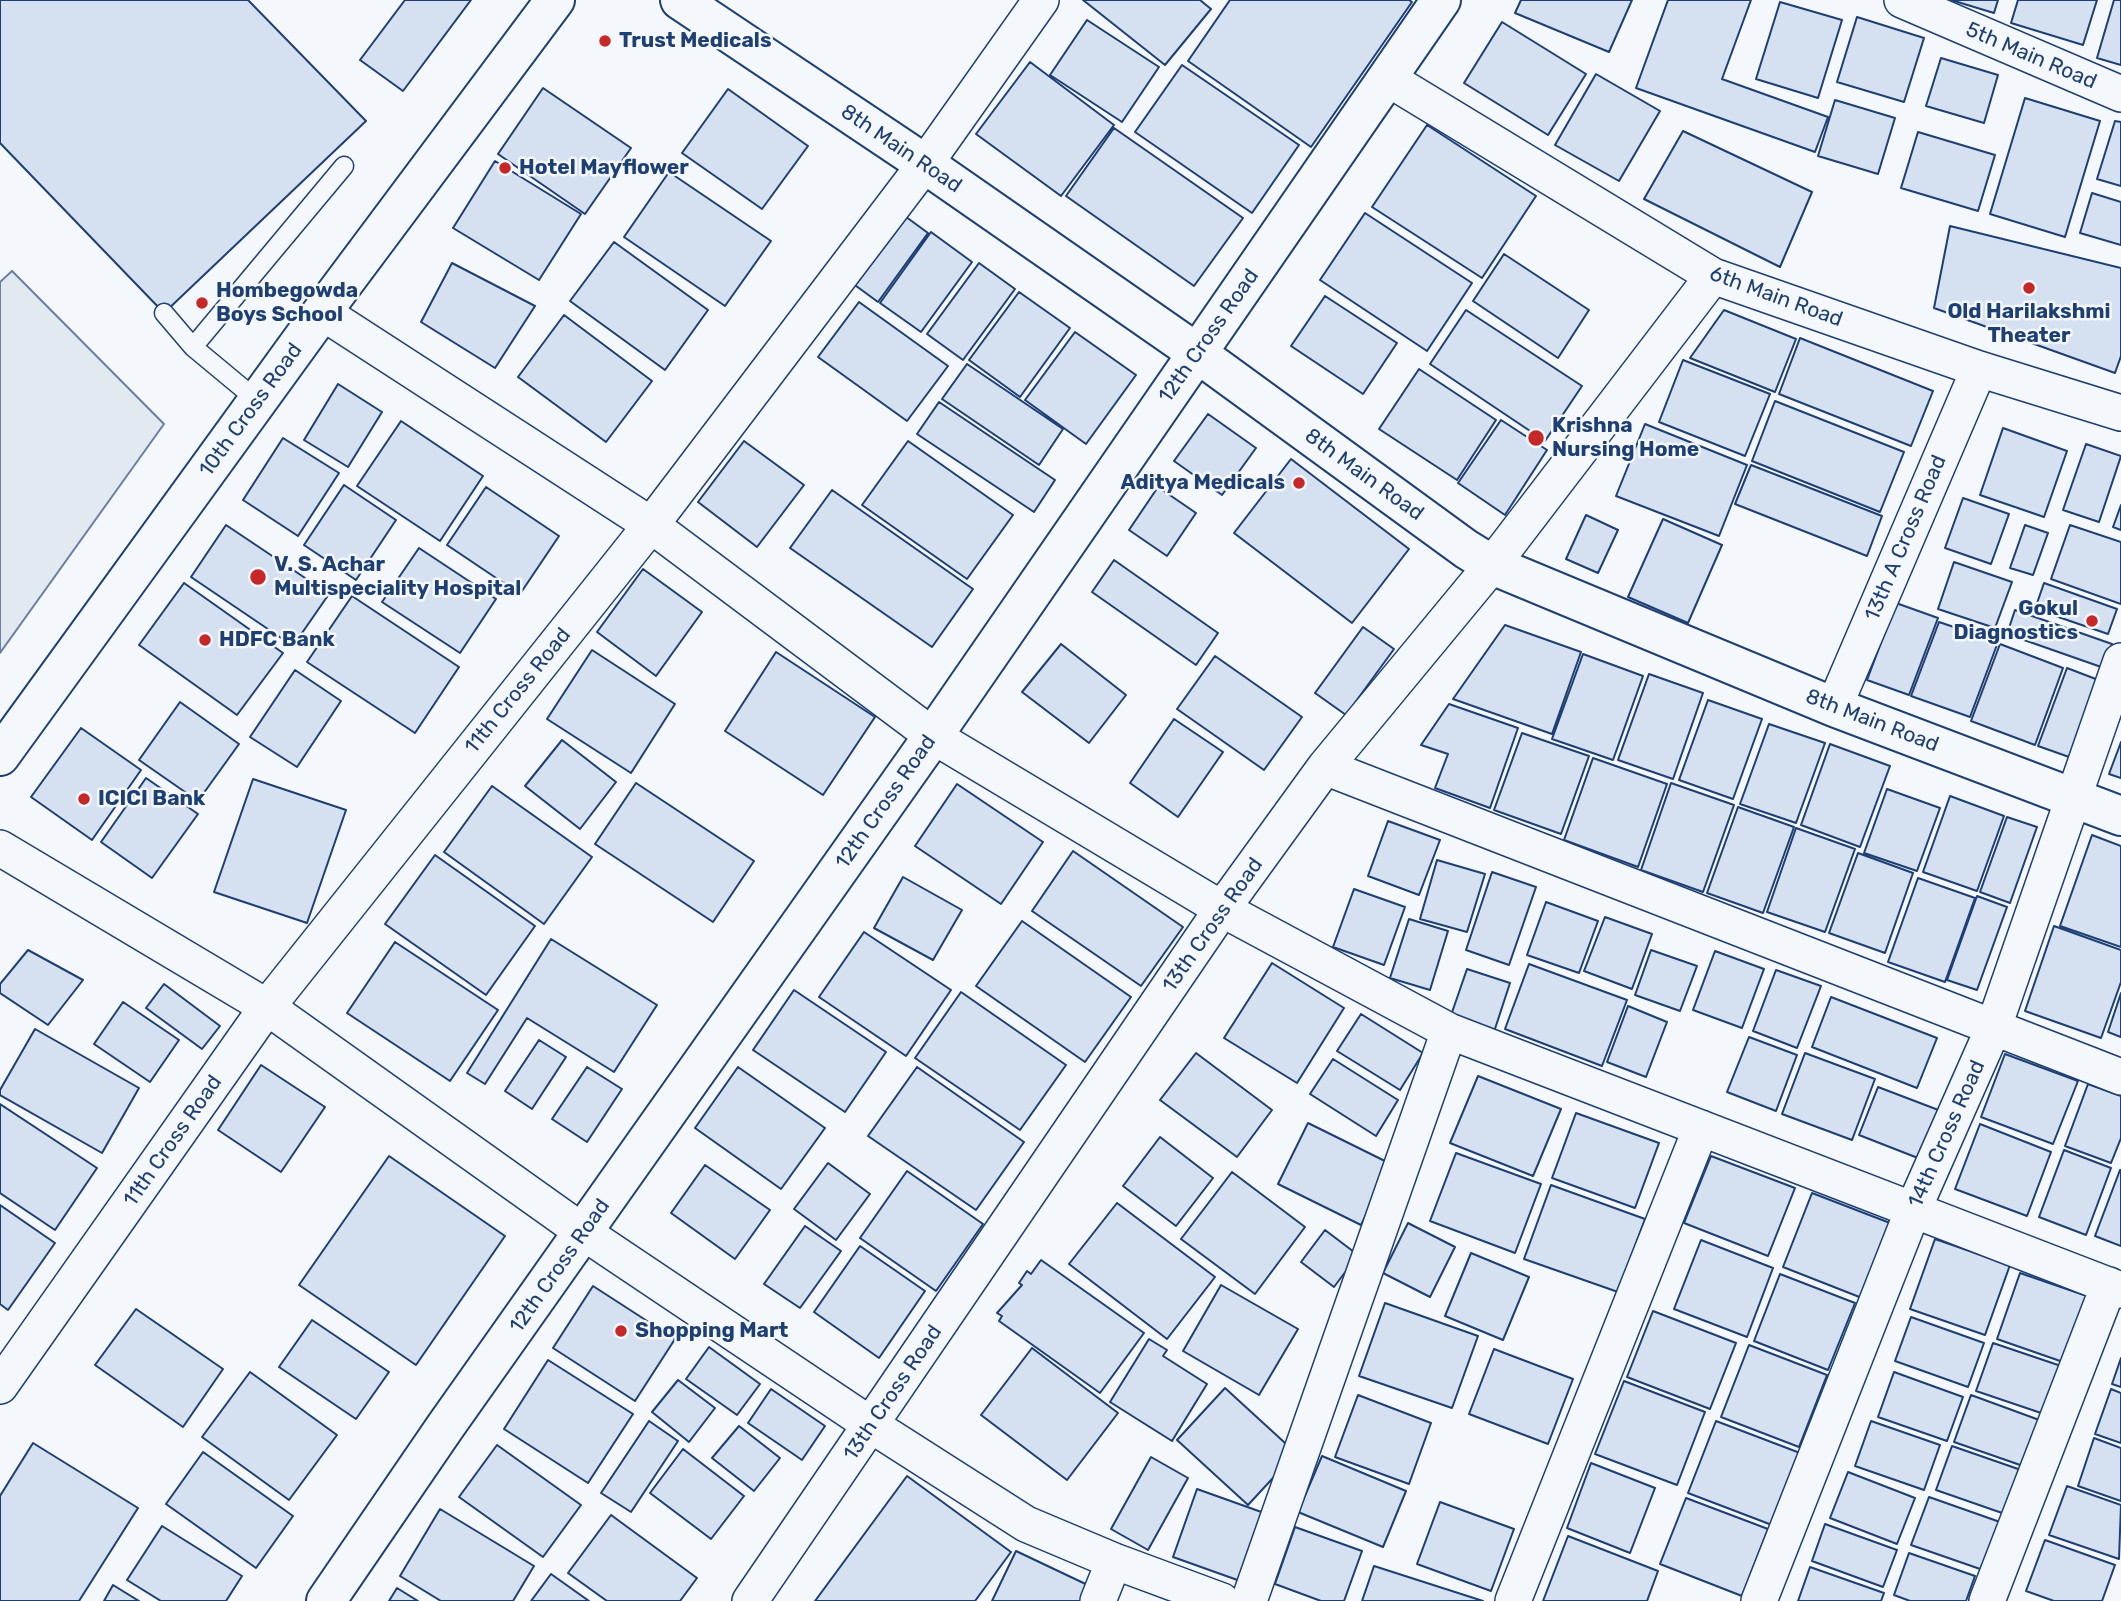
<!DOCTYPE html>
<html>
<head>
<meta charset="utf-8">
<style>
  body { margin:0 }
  canvas { display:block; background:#f4f7fb }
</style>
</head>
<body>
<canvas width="2121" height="1601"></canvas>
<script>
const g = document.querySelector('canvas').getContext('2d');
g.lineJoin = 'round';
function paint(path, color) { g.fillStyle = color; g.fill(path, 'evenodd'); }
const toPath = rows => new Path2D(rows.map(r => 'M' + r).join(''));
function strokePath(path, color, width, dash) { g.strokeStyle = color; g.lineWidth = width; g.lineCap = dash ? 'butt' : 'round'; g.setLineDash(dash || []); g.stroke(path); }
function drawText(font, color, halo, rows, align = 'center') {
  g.font = font + ' Rubik,sans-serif'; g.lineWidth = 5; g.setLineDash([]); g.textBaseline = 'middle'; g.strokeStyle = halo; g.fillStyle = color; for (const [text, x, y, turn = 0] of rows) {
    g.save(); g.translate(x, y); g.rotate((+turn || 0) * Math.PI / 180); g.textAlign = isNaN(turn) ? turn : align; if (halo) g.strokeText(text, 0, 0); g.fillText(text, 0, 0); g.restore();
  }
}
const green = toPath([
  [12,271,164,424,0,653,0,282,12,271]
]);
const building = toPath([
  [0,0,248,0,366,121,164,313,0,143,0,0],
  [405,0,471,0,403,91,360,60,405,0],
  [1083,0,1200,0,1211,9,1165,65,1083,0],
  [1230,0,1409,0,1412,2,1311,147,1188,61,1230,0],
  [1521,0,1632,0,1609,52,1515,13,1521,0],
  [1668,0,1751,0,1722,79,1828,117,1815,152,1636,88,1668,0],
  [1951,0,1998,0,1994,13,1951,0],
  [2018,0,2097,0,2083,45,2011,23,2018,0],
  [2114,0,2121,0,2121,65,2097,58,2114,0],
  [1780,2,1842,20,1818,98,1756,79,1780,2],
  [1857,17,1924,38,1904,102,1837,82,1857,17],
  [1087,20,1159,67,1122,122,1050,75,1087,20],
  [1502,22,1586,74,1548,135,1464,83,1502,22],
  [1941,58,1998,75,1984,123,1926,106,1941,58],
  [1030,62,1114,125,1061,196,976,134,1030,62],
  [1182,65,1299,145,1252,213,1135,132,1182,65],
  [1596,74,1660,111,1619,181,1555,145,1596,74],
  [543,88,631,148,585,214,498,154,543,88],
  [728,89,808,146,762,209,682,153,728,89],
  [2025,98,2100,121,2065,237,1990,214,2025,98],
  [1835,100,1895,118,1878,174,1818,156,1835,100],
  [2115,121,2121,122,2121,186,2097,179,2115,121],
  [1427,125,1536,196,1482,278,1372,207,1427,125],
  [1114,128,1243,218,1194,286,1066,196,1114,128],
  [1683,131,1812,192,1780,267,1644,199,1683,131],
  [1918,132,1995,155,1978,211,1901,188,1918,132],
  [495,161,581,214,539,280,453,228,495,161],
  [669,172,771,241,725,306,624,237,669,172],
  [2092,193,2121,202,2121,245,2080,233,2092,193],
  [898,211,928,233,878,302,848,280,898,211],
  [1365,213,1472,283,1427,351,1320,280,1365,213],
  [1950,226,2121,268,2121,356,2115,373,1934,308,1950,226],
  [931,232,972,262,921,332,880,303,931,232],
  [614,242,708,310,665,370,570,301,614,242],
  [1504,254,1589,310,1558,358,1473,301,1504,254],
  [452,263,535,306,495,368,421,322,452,263],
  [979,263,1015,289,963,360,927,334,979,263],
  [1019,292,1070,328,1020,397,969,360,1019,292],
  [1325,296,1397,343,1363,394,1291,346,1325,296],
  [859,302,948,366,907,421,818,357,859,302],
  [1466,310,1582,386,1545,441,1430,364,1466,310],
  [1724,310,1796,339,1775,392,1690,358,1724,310],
  [564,315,652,381,606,442,518,377,564,315],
  [1075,332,1136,375,1086,444,1025,400,1075,332],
  [1800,338,1933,391,1911,446,1779,394,1800,338],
  [1683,360,1770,394,1745,456,1659,422,1683,360],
  [967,364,1063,429,1039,465,942,399,967,364],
  [1419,369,1496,420,1457,480,1379,429,1419,369],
  [338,384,382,412,348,467,304,440,338,384],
  [1775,401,1904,452,1880,512,1752,461,1775,401],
  [939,402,1055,480,1034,512,917,434,939,402],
  [1208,414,1256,448,1222,495,1174,461,1208,414],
  [1501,420,1547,450,1505,515,1458,483,1501,420],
  [401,421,483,476,440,541,357,486,401,421],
  [1645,424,1747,465,1719,536,1616,496,1645,424],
  [2003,428,2067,451,2044,517,1980,495,2003,428],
  [283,438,339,473,298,536,243,500,283,438],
  [744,441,804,485,757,547,698,502,744,441],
  [908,441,1013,515,967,579,862,505,908,441],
  [2086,444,2121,456,2099,522,2063,510,2086,444],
  [1291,459,1409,549,1352,623,1234,533,1291,459],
  [1751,465,1882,516,1867,556,1735,504,1751,465],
  [344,485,396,520,356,580,304,545,344,485],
  [486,487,559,536,520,594,447,545,486,487],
  [1158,487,1196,513,1167,556,1129,530,1158,487],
  [832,490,973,589,932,647,790,548,832,490],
  [1963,498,2009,514,1991,564,1945,548,1963,498],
  [2121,505,2121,530,2113,527,2121,505],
  [1586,515,1618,530,1598,573,1566,559,1586,515],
  [1663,519,1722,545,1688,623,1628,597,1663,519],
  [226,525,329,594,293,646,191,577,226,525],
  [2025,525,2048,533,2033,575,2010,568,2025,525],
  [2070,525,2121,542,2121,604,2051,579,2070,525],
  [419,548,496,599,460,653,382,602,419,548],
  [1114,560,1218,633,1196,665,1092,592,1114,560],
  [1954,562,2012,582,1995,628,1938,609,1954,562],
  [643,569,702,612,656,676,597,632,643,569],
  [184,583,283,653,237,715,139,645,184,583],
  [2044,583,2117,609,2108,634,2035,609,2044,583],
  [352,596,459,667,415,733,307,662,352,596],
  [1896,603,1938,618,1909,695,1867,680,1896,603],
  [2015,610,2112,644,2104,668,2007,634,2015,610],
  [1939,622,1998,642,1970,717,1911,696,1939,622],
  [1505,625,1581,652,1552,734,1453,699,1505,625],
  [1363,627,1394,649,1346,715,1315,693,1363,627],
  [1061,644,1126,695,1089,743,1022,692,1061,644],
  [2000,644,2063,668,2035,745,1971,721,2000,644],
  [592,650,675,704,631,773,547,719,592,650],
  [776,652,875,717,823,795,725,731,776,652],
  [1583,654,1643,676,1613,760,1552,739,1583,654],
  [1215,656,1302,717,1264,770,1177,709,1215,656],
  [2067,668,2101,681,2072,758,2038,746,2067,668],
  [295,670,341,701,297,767,250,737,295,670],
  [1649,674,1703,693,1673,779,1618,760,1649,674],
  [1708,700,1762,719,1733,799,1679,780,1708,700],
  [180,702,239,744,198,801,139,760,180,702],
  [1449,704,1518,728,1490,808,1435,788,1448,754,1421,745,1449,704],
  [1174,719,1223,752,1178,817,1130,783,1174,719],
  [1769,724,1825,743,1796,823,1740,804,1769,724],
  [81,728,141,770,92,840,31,797,81,728],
  [1522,733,1589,756,1561,834,1494,810,1522,733],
  [562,740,616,782,580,829,525,786,562,740],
  [2121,742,2121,778,2109,774,2121,742],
  [1830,744,1890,766,1860,847,1801,825,1830,744],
  [1593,758,1667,784,1638,867,1564,840,1593,758],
  [146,778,198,814,152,878,101,842,146,778],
  [253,779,346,810,307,923,214,892,253,779],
  [636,783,754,861,713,922,595,844,636,783],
  [1671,783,1734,805,1703,892,1641,870,1671,783],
  [957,784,1043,842,1001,904,915,846,957,784],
  [492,786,592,857,544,924,444,852,492,786],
  [1887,789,1940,808,1917,871,1864,853,1887,789],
  [1950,796,2004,816,1977,891,1923,872,1950,796],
  [1738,807,1794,827,1763,913,1707,893,1738,807],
  [2007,817,2037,827,2010,903,1980,892,2007,817],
  [1388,821,1440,840,1419,895,1368,876,1388,821],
  [1796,828,1855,849,1825,932,1767,912,1796,828],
  [2092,835,2121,846,2121,947,2060,926,2092,835],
  [1073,851,1183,927,1141,986,1032,911,1073,851],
  [1858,853,1913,873,1885,953,1829,933,1858,853],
  [435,855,535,926,486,995,385,924,435,855],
  [1437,860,1485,874,1467,932,1420,919,1437,860],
  [1492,872,1536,887,1509,965,1466,950,1492,872],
  [903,877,962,910,933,960,874,928,903,877],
  [1918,878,1975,898,1945,982,1888,962,1918,878],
  [1354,889,1405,907,1384,965,1333,947,1354,889],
  [1977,896,2007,907,1977,990,1947,980,1977,896],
  [1546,902,1598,921,1579,973,1527,955,1546,902],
  [1605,917,1652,934,1632,989,1584,971,1605,917],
  [1409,919,1448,931,1430,990,1390,978,1409,919],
  [1022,921,1131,997,1085,1062,976,986,1022,921],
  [2054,926,2121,950,2121,982,2101,1038,2025,1011,2054,926],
  [864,932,951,990,906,1056,819,997,864,932],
  [551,939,657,1005,614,1072,527,1018,485,1084,467,1073,551,939],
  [395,942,498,1010,450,1081,347,1013,395,942],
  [28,950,83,980,48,1025,0,993,0,984,28,950],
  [1651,950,1697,966,1680,1011,1635,995,1651,950],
  [1715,951,1764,969,1742,1028,1693,1010,1715,951],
  [1272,963,1344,1008,1297,1083,1224,1038,1272,963],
  [1529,964,1627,1000,1602,1066,1505,1029,1529,964],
  [1467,969,1510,983,1492,1038,1448,1024,1467,969],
  [1776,970,1821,986,1797,1048,1753,1031,1776,970],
  [164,984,220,1026,202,1049,146,1008,164,984],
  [794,990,886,1052,845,1112,753,1050,794,990],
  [961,992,1066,1065,1020,1130,915,1058,961,992],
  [2121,993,2121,1037,2108,1032,2121,993],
  [1831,997,1937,1038,1917,1088,1812,1047,1831,997],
  [123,1002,179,1040,150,1082,94,1044,123,1002],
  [1628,1006,1667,1022,1646,1077,1607,1062,1628,1006],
  [1361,1014,1423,1053,1400,1090,1337,1051,1361,1014],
  [35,1029,139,1088,102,1153,0,1095,0,1090,35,1029],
  [1749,1037,1797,1055,1776,1111,1727,1092,1749,1037],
  [539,1040,566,1057,532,1109,505,1091,539,1040],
  [1196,1053,1272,1110,1237,1157,1160,1100,1196,1053],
  [1805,1053,1875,1079,1852,1140,1782,1114,1805,1053],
  [2005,1054,2078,1081,2053,1144,1981,1117,2005,1054],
  [1333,1059,1398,1100,1376,1136,1310,1094,1333,1059],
  [261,1065,325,1107,281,1172,218,1130,261,1065],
  [587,1067,622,1089,587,1142,552,1119,587,1067],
  [738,1067,825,1128,781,1189,695,1128,738,1067],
  [917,1067,1024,1142,976,1210,868,1136,917,1067],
  [1478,1076,1561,1109,1533,1176,1450,1143,1478,1076],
  [2088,1084,2121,1096,2121,1138,2111,1163,2065,1146,2088,1084],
  [1878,1087,1941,1111,1923,1160,1859,1135,1878,1087],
  [0,1104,97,1168,55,1230,0,1193,0,1104],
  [1576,1113,1659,1143,1635,1208,1552,1178,1576,1113],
  [1308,1123,1391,1164,1361,1225,1278,1184,1308,1123],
  [1980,1124,2051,1152,2027,1216,1955,1189,1980,1124],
  [1160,1137,1213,1178,1176,1226,1123,1186,1160,1137],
  [2064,1150,2111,1168,2086,1235,2039,1217,2064,1150],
  [1456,1153,1541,1184,1515,1253,1430,1221,1456,1153],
  [389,1156,505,1236,416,1365,299,1285,389,1156],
  [1711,1156,1795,1188,1768,1256,1684,1223,1711,1156],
  [828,1163,870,1194,836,1240,794,1209,828,1163],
  [705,1165,770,1210,735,1259,671,1213,705,1165],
  [2120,1170,2121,1170,2121,1246,2095,1236,2120,1170],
  [907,1171,983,1224,936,1291,860,1238,907,1171],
  [1232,1172,1305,1227,1255,1294,1181,1239,1232,1172],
  [1551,1185,1645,1219,1618,1292,1524,1259,1551,1185],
  [1812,1193,1890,1223,1862,1298,1783,1267,1812,1193],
  [1117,1203,1215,1277,1167,1339,1069,1264,1117,1203],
  [0,1205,55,1243,8,1310,0,1304,0,1205],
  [1408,1223,1455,1247,1430,1297,1383,1273,1408,1223],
  [805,1226,841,1251,800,1308,764,1284,805,1226],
  [1325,1230,1358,1255,1334,1287,1301,1262,1325,1230],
  [1935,1239,2010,1265,1985,1335,1910,1309,1935,1239],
  [1701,1240,1773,1268,1747,1337,1674,1309,1701,1240],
  [860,1246,925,1291,879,1358,814,1312,860,1246],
  [1471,1253,1529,1277,1503,1340,1445,1316,1471,1253],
  [1041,1260,1144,1333,1100,1393,999,1321,1002,1316,997,1313,1022,1285,1019,1283,1027,1271,1031,1274,1041,1260],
  [2020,1273,2087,1296,2063,1362,1997,1339,2020,1273],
  [1780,1274,1855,1303,1828,1370,1754,1341,1780,1274],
  [1221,1285,1298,1329,1259,1395,1183,1351,1221,1285],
  [593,1286,675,1339,635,1401,553,1348,593,1286],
  [1385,1303,1478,1336,1452,1408,1359,1376,1385,1303],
  [136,1309,223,1369,183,1427,95,1365,136,1309],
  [1653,1311,1736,1343,1710,1409,1627,1377,1653,1311],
  [1911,1317,1984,1343,1968,1387,1895,1361,1911,1317],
  [312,1320,389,1372,356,1419,279,1367,312,1320],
  [1149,1339,1167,1350,1163,1356,1207,1384,1172,1441,1110,1402,1149,1339],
  [1993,1343,2064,1367,2047,1415,1976,1391,1993,1343],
  [1749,1345,1827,1375,1799,1447,1721,1417,1749,1345],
  [709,1347,760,1384,737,1415,686,1379,709,1347],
  [1032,1348,1118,1413,1067,1480,981,1415,1032,1348],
  [1494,1349,1573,1379,1548,1444,1469,1414,1494,1349],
  [2121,1358,2121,1387,2112,1384,2121,1358],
  [548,1360,633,1414,588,1483,504,1429,548,1360],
  [250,1372,337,1435,289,1500,202,1437,250,1372],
  [1894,1372,1963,1397,1947,1441,1878,1417,1894,1372],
  [678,1380,715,1408,689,1442,652,1412,678,1380],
  [1624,1381,1705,1412,1677,1485,1595,1454,1624,1381],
  [1225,1388,1296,1453,1248,1505,1177,1440,1225,1388],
  [771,1389,825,1426,802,1460,748,1423,771,1389],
  [2111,1389,2121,1393,2121,1443,2095,1434,2111,1389],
  [1358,1395,1431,1423,1409,1484,1335,1457,1358,1395],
  [1971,1395,2042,1421,2026,1467,1954,1442,1971,1395],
  [649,1421,678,1441,631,1512,601,1493,649,1421],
  [1716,1421,1800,1453,1772,1525,1688,1493,1716,1421],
  [1871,1421,1940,1445,1924,1490,1855,1466,1871,1421],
  [739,1426,780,1458,754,1491,712,1458,739,1426],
  [2094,1438,2121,1448,2121,1501,2078,1486,2094,1438],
  [33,1443,138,1508,79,1601,0,1601,0,1496,33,1443],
  [497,1445,581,1505,543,1557,459,1497,497,1445],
  [1952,1446,2021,1470,2005,1514,1936,1490,1952,1446],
  [683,1449,744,1496,711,1539,650,1493,683,1449],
  [203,1452,293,1516,256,1568,166,1504,203,1452],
  [1322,1456,1406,1491,1383,1547,1298,1512,1322,1456],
  [1151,1457,1188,1478,1148,1550,1111,1529,1151,1457],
  [1591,1463,1655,1488,1630,1553,1567,1528,1591,1463],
  [1848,1472,1915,1498,1897,1544,1830,1518,1848,1472],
  [907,1476,1011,1552,975,1601,815,1601,907,1476],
  [2067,1486,2121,1505,2119,1559,2049,1535,2067,1486],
  [1197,1489,1267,1514,1243,1582,1173,1557,1197,1489],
  [1929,1497,2000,1522,1983,1570,1911,1545,1929,1497],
  [1686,1498,1768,1529,1742,1596,1660,1564,1686,1498],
  [1440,1502,1514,1529,1491,1591,1417,1564,1440,1502],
  [440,1509,534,1566,513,1601,441,1601,400,1576,440,1509],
  [611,1515,697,1578,680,1601,607,1601,568,1573,611,1515],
  [1825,1524,1897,1550,1883,1587,1812,1561,1825,1524],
  [162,1526,242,1576,226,1601,161,1601,127,1580,162,1526],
  [1295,1527,1362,1551,1344,1601,1321,1601,1275,1584,1295,1527],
  [1568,1536,1658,1571,1647,1601,1543,1601,1568,1536],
  [2045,1540,2115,1565,2102,1601,2054,1601,2026,1591,2045,1540],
  [1016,1551,1094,1588,1088,1601,992,1601,1016,1551],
  [1909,1553,1975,1576,1966,1601,1910,1601,1894,1595,1909,1553],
  [1374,1566,1483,1601,1362,1601,1374,1566],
  [1810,1567,1884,1593,1881,1601,1798,1601,1810,1567],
  [551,1574,589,1601,531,1601,551,1574],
  [113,1585,139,1601,104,1601,113,1585],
  [397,1588,418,1601,389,1601,397,1588]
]);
const lane = toPath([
  [164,313,193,347,258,401],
  [193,347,344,166]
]);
const street = toPath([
  [1902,0,2121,94],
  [1387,78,1713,276,1979,369,2121,413],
  [322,312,651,525,933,736,1222,909,1449,1031,2121,1290],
  [1834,707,1979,369],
  [1325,767,2121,1077],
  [0,848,267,1007,583,1232,871,1425,1026,1524,1114,1561,1222,1601],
  [0,1386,267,1007,651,525,925,164,1041,0],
  [750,1601,1222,909,1325,767,1492,565,1713,276],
  [1098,1601,1114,1561],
  [1249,1601,1449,1031],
  [1513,1601,1701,1128],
  [1759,1601,1913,1210,1993,1029,2121,661],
  [1987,1601,2109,1285]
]);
const secondary = toPath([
  [680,0,925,164,1197,353,1466,549,1492,565,1834,707,2121,816],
  [0,756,322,312,555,0],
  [326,1601,445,1427,933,736,1441,0]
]);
const markers = [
  [605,41,7,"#c62828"],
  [505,168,7,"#c62828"],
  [2029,288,7,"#c62828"],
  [202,303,7,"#c62828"],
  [1536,438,9,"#c62828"],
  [1299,483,7,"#c62828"],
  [258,577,9,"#c62828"],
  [2092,621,7,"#c62828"],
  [205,640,7,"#c62828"],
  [84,799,7,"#c62828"],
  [621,1331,7,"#c62828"]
];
const poiNames = [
  ["Trust Medicals",619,41],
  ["Hotel Mayflower",519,168],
  ["Hombegowda",216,291],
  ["Boys School",216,315],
  ["Old Harilakshmi",2029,312,"center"],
  ["Theater",2029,336,"center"],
  ["Krishna",1552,426],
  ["Nursing Home",1552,450],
  ["Aditya Medicals",1285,483,"right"],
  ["V. S. Achar",274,565],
  ["Multispeciality Hospital",274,589],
  ["Gokul",2078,609,"right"],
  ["Diagnostics",2078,633,"right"],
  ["HDFC Bank",219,640],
  ["ICICI Bank",98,799],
  ["Shopping Mart",635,1331]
];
const streetNames = [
  ["5th Main Road",2031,56,23],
  ["8th Main Road",901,149,34],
  ["6th Main Road",1776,297,20],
  ["12th Cross Road",1209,336,-55],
  ["10th Cross Road",251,410,-54],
  ["8th Main Road",1364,475,36],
  ["13th A Cross Road",1906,538,-67],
  ["11th Cross Road",518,691,-51],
  ["8th Main Road",1872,721,21],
  ["12th Cross Road",886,802,-55],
  ["13th Cross Road",1213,925,-55],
  ["14th Cross Road",1947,1134,-66],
  ["11th Cross Road",173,1141,-55],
  ["12th Cross Road",560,1266,-55],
  ["13th Cross Road",893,1393,-56]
];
paint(green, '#e3e9f0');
strokePath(green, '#687fa3', 2);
paint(building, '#d5e0f0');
strokePath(building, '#1d3f73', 2);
strokePath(lane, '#1d3f73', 21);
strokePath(street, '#1d3f73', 38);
strokePath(secondary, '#1d3f73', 42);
strokePath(lane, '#f4f7fb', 18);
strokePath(street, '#f4f7fb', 35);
strokePath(secondary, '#f4f7fb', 38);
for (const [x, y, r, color] of markers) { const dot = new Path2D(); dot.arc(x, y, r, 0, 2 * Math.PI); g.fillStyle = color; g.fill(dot); strokePath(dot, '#f4f7fb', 2.5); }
drawText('bold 21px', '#1d3f73', '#f4f7fb', poiNames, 'left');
drawText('21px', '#1d3f73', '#f4f7fb', streetNames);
</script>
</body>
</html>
